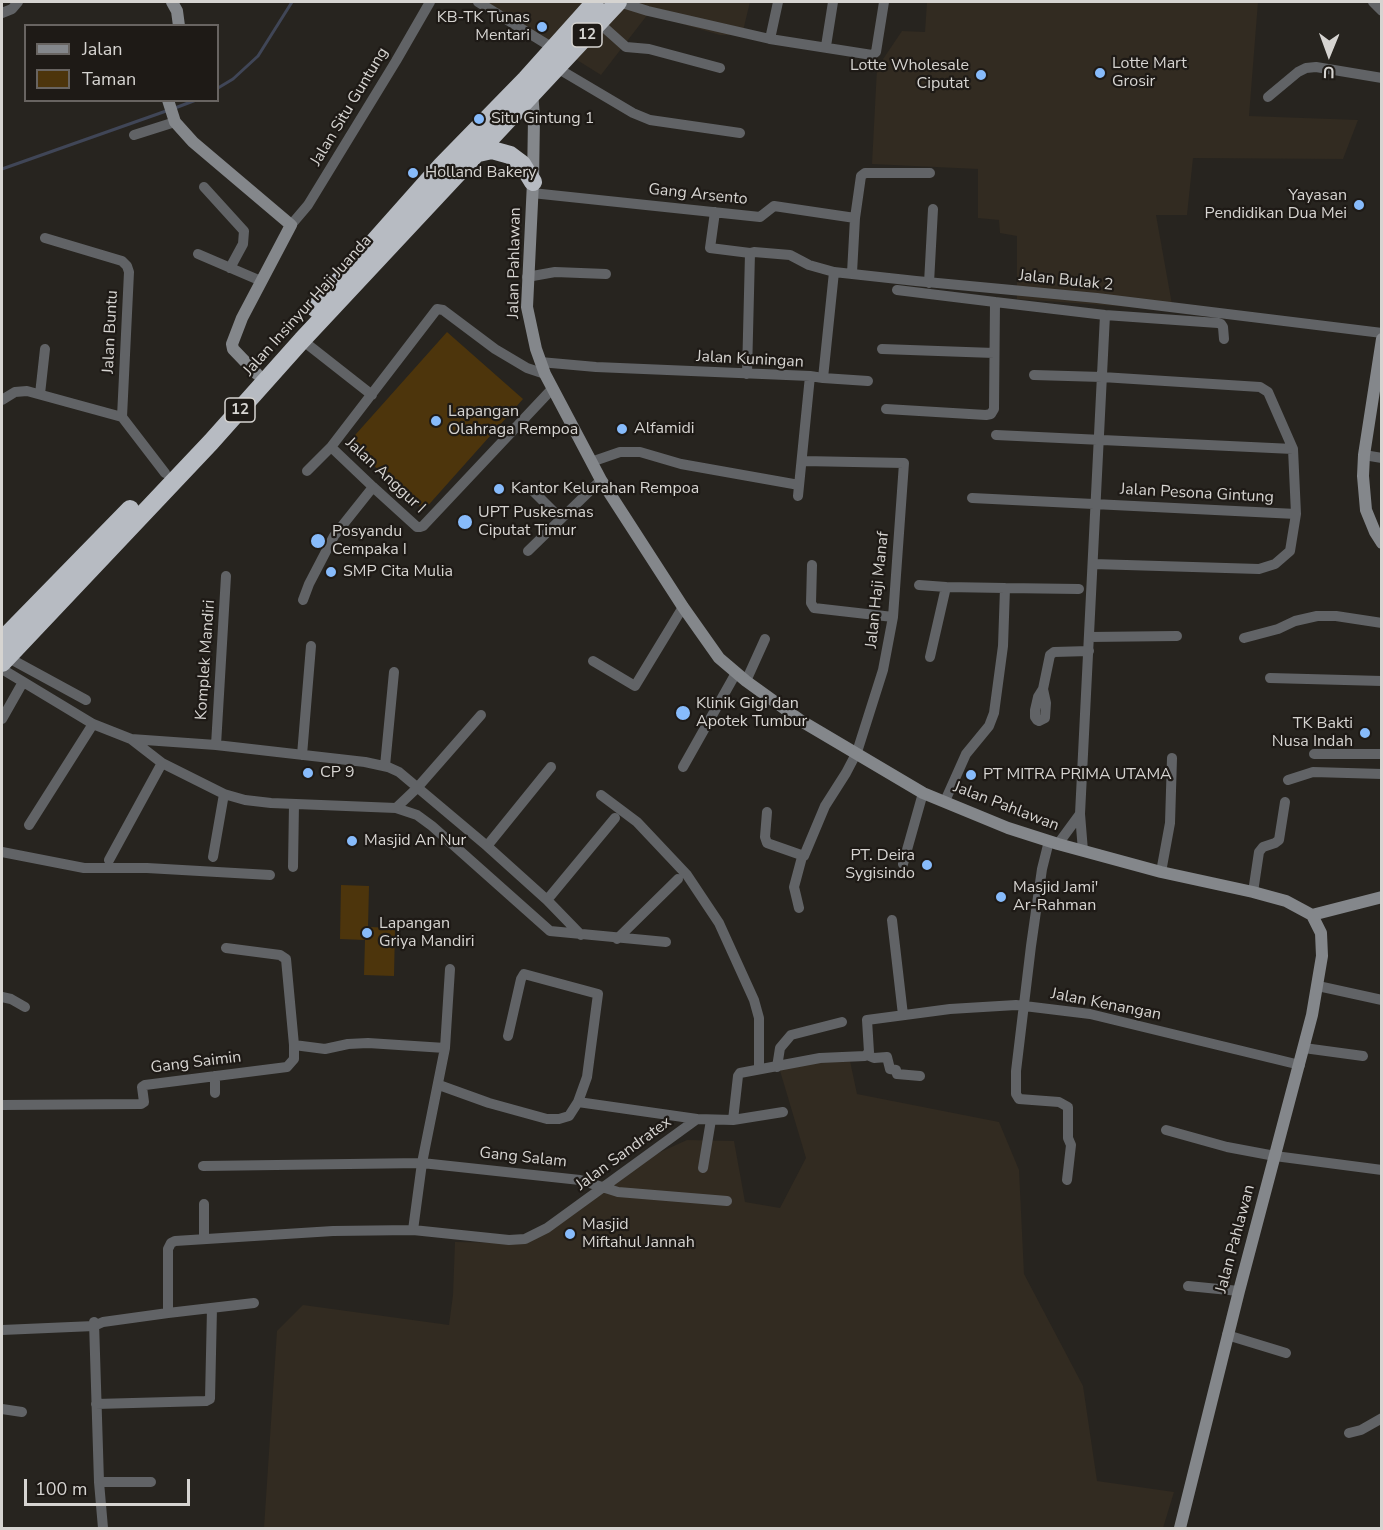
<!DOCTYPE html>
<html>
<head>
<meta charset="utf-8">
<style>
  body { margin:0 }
  #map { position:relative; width:1383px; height:1530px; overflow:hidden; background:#27241f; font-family:"Nunito Sans",sans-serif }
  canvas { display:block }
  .frame { position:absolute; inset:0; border:3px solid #d6d4d1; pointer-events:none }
  .legend { position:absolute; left:24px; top:24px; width:195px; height:78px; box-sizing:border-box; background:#1e1a16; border:2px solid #686461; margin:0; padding:8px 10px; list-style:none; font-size:18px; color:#d6d4d1 }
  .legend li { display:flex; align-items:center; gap:12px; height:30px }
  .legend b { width:30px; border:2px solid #686461 }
  .north { position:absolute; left:1299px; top:24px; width:60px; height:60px; -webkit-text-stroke:4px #1e1a16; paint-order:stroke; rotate:181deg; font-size:16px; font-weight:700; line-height:24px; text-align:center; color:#d6d4d1 }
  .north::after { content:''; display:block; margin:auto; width:21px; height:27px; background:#d6d4d1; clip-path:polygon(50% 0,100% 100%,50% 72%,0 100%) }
  .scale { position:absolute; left:24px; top:1479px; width:166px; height:27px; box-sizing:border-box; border:3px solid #d6d4d1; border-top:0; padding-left:8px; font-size:18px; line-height:21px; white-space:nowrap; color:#d6d4d1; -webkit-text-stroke:4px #1e1a16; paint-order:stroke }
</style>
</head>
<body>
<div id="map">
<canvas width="1383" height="1530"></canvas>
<div class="frame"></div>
<ul class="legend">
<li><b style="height:8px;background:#84878b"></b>Jalan</li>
<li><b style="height:16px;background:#4d350c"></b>Taman</li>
</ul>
<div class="north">U</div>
<div class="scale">100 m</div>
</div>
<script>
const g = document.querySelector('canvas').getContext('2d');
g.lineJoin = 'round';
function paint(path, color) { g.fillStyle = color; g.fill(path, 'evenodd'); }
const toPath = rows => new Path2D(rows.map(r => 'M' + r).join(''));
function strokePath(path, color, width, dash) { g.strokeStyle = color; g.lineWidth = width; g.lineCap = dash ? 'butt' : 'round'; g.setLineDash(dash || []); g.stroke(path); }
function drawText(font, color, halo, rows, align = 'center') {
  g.font = font + ' "Nunito Sans",sans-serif'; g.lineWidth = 4.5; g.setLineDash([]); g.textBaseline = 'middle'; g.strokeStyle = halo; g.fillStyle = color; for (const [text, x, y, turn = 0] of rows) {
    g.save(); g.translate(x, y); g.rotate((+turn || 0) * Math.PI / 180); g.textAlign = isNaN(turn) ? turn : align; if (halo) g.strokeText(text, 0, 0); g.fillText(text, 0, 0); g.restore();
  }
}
const built = toPath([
  [477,2,750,2,742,35,720,35,648,14,601,75,545,40],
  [927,2,1258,2,1249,116,1358,120,1343,159,1193,158,1187,215,1156,215,1173,310,1017,299,1017,236,1000,233,999,220,978,218,978,169,872,164,877,68,902,31,925,32],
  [850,1061,857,1094,999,1122,1019,1170,1024,1274,1083,1386,1097,1481,1174,1492,1163,1528,264,1528,277,1331,303,1305,449,1325,453,1295,455,1242,520,1243,634,1164,687,1140,734,1141,745,1202,780,1208,806,1158,778,1064]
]);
const green = toPath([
  [447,332,523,399,424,510,348,443],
  [341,885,369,886,368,927,395,928,394,976,364,975,365,940,340,939]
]);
const stream = toPath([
  [218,88,233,79,258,56,292,2],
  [175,108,196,100],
  [2,169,169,110]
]);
const street = toPath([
  [478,2,553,48],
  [619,2,648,11,770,39],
  [778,2,770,39,872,55,876,52,884,2],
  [1373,2,1382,11],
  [2,13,12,9,18,2],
  [598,22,626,47,649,49,720,68],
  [826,46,833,2],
  [557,68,633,113,650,120,740,133],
  [1268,97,1298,72,1306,68,1316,67,1382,78],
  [134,135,175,122],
  [204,187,244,231,243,244,230,268],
  [532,193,760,217,774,206,855,218],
  [715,212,710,248,750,253,754,252,790,255,809,265,834,272,916,281,1097,298,1382,333],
  [291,225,308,205,396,61,430,2],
  [45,238,122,261,127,266,129,272,122,417,165,473],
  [198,254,261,281],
  [852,273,855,218,861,176,865,173,930,173],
  [527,277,555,272,606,274],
  [929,283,933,209],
  [995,302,1105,315,1218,323,1221,324,1223,327,1224,339],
  [302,340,372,395],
  [882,349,994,353],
  [540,362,596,367,810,376,798,496],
  [747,374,750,253],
  [1034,375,1102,377,1260,387,1268,392,1293,449,1296,514,1290,551,1275,564,1259,569,1093,564],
  [810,376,823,378,834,272],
  [823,378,868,381],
  [40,394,45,349],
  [2,400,15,392,27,391,122,417],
  [886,409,986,415,991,414,994,409,995,302,897,290],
  [996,435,1293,449],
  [331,447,373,487,417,527,420,527,423,526,552,389],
  [1364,455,1382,458],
  [591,462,620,452,640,452,681,464,799,485],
  [307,471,331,447,437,309,443,310,495,349,527,368,545,374],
  [533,491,561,519],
  [972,498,1296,514],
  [528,551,601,480],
  [812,565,811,603,814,608,893,617],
  [919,585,946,587],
  [303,600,309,584,334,536,373,487],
  [1089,637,1177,636],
  [1244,638,1278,629,1295,621,1317,616,1336,616,1382,623],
  [7,657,86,700],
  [930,657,946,587,1005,588],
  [593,661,635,686,683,607],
  [2,669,93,724,131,739,162,763,224,794,245,800,271,803,396,808,417,815,432,826,550,931,666,942],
  [1270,678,1382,681],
  [746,681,765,639],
  [1043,689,1038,697,1035,710,1035,717,1037,720,1039,721,1045,718,1046,703,1043,689,1050,655,1054,652,1089,651],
  [2,719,23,682],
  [131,739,216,745,365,762,388,767,399,772,487,846,547,900,581,935],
  [216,745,226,576],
  [1314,754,1382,754],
  [302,755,311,646],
  [385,766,394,672],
  [683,767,736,673],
  [1288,780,1313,772,1382,774],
  [601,795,637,822,687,875,719,923,754,1000,759,1018,759,1069],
  [945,801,966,754,989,726,994,713,1003,646,1005,588,1079,589],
  [396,808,417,788,481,715],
  [767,812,765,837,767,843,804,856,825,806,846,773,857,752,883,670,893,617,904,463,803,461],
  [29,825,93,724],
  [1049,841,1042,869,1031,946,1016,1071,1016,1094,1019,1099,1059,1102,1068,1107,1068,1138,1071,1145,1067,1180],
  [1058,844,1080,814],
  [487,846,551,767],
  [1083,851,1080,814,1105,315],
  [2,852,84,868,147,868,270,875],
  [213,857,224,794],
  [109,860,162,763],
  [903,864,923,793],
  [293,867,294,804],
  [1161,872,1170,823,1172,758],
  [1253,892,1259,852,1263,847,1275,843,1279,840,1285,802],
  [547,900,615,818],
  [799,908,794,887,802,857],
  [892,920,903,1015],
  [617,939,678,879],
  [226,948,280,955,286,959,294,1045],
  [1318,986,1382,1000],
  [2,997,11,999,25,1007],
  [508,1036,521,979,524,974,598,994,587,1077,578,1102],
  [1304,1048,1363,1056],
  [867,1055,874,1058,887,1057,890,1069,896,1070,897,1074,920,1076],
  [777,1067,780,1048,791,1035,842,1022],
  [215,1076,215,1093],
  [439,1085,489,1103,547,1119,559,1119,569,1116,578,1102,697,1119,733,1120,738,1076,740,1073,820,1058,865,1056,869,1052,867,1020,950,1009,1016,1005,1090,1014,1300,1065],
  [2,1105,141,1104,144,1102,142,1087,145,1085,287,1067,294,1059,294,1045,325,1049,348,1044,368,1043,445,1048],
  [733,1120,783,1112],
  [1166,1130,1227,1147,1275,1156,1382,1170],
  [203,1166,422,1163,580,1180,618,1192,727,1201],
  [703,1168,711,1120],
  [413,1230,422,1163,445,1048,450,969],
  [204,1239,204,1204],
  [1188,1286,1239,1291],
  [168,1313,168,1249,171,1243,175,1241,333,1231,413,1230,509,1240,525,1239,547,1228,697,1119],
  [94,1322,99,1482,103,1528],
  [2,1330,94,1326,103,1322,168,1313,254,1303],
  [1227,1335,1286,1353],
  [96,1404,206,1401,210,1399,212,1308],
  [2,1409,22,1412],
  [1349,1433,1361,1430,1382,1418],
  [99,1482,151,1482]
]);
const secondary = toPath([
  [172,2,177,11,179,26],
  [532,92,534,117,533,182,527,307,536,349,545,374,601,480,683,607,719,658,746,681,803,722,923,793,1008,828,1058,844,1161,872,1253,892,1286,901,1312,915,1321,933,1322,956,1312,1015,1239,1291,1180,1528],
  [168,100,175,122,193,142,291,225,242,318,232,344,233,349,257,374],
  [1382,339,1364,455,1363,476,1366,510,1375,532,1382,543],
  [1312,915,1382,897]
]);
const highway = toPath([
  [474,154,492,150,510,155,522,164,533,182],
  [315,308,442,165,526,79,595,2],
  [2,640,130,509],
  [2,663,211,442,302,340,618,2]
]);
const markers = [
  [542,27,6,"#87bbfb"],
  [1100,73,6,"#87bbfb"],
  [981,75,6,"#87bbfb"],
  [479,119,6,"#87bbfb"],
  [413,173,6,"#87bbfb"],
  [1359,205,6,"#87bbfb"],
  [436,421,6,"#87bbfb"],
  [622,429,6,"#87bbfb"],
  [499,489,6,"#87bbfb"],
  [465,522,8,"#87bbfb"],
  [318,541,8,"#87bbfb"],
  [331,572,6,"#87bbfb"],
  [683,713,8,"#87bbfb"],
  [1365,733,6,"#87bbfb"],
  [308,773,6,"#87bbfb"],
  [971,775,6,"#87bbfb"],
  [352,841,6,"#87bbfb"],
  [927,865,6,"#87bbfb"],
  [1001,897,6,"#87bbfb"],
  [367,933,6,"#87bbfb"],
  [570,1234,6,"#87bbfb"]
];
const shields = [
  [587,35,30],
  [240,410,30]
];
const shieldNames = [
  ["12",587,35],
  ["12",240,410]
];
const poiNames = [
  ["KB-TK Tunas",530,18,"right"],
  ["Mentari",530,36,"right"],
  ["Lotte Mart",1112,64],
  ["Grosir",1112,82],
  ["Lotte Wholesale",969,66,"right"],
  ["Ciputat",969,84,"right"],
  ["Situ Gintung 1",491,119],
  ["Holland Bakery",425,173],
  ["Yayasan",1347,196,"right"],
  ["Pendidikan Dua Mei",1347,214,"right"],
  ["Lapangan",448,412],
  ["Olahraga Rempoa",448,430],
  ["Alfamidi",634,429],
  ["Kantor Kelurahan Rempoa",511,489],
  ["UPT Puskesmas",478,513],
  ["Ciputat Timur",478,531],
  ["Posyandu",332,532],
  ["Cempaka I",332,550],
  ["SMP Cita Mulia",343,572],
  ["Klinik Gigi dan",696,704],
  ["Apotek Tumbur",696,722],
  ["TK Bakti",1353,724,"right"],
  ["Nusa Indah",1353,742,"right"],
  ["CP 9",320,773],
  ["PT MITRA PRIMA UTAMA",983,775],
  ["Masjid An Nur",364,841],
  ["PT. Deira",915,856,"right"],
  ["Sygisindo",915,874,"right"],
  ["Masjid Jami'",1013,888],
  ["Ar-Rahman",1013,906],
  ["Lapangan",379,924],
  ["Griya Mandiri",379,942],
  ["Masjid",582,1225],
  ["Miftahul Jannah",582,1243]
];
const streetNames = [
  ["Jalan Situ Guntung",350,107,-59],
  ["Gang Arsento",698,195,6],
  ["Jalan Pahlawan",515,263,-89],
  ["Jalan Bulak 2",1066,281,6],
  ["Jalan Insinyur Haji Juanda",308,306,-48],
  ["Jalan Buntu",111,332,-87],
  ["Jalan Kuningan",750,360,3],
  ["Jalan Anggur I",385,476,43],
  ["Jalan Pesona Gintung",1197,494,3],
  ["Jalan Haji Manaf",878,590,-84],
  ["Komplek Mandiri",206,660,-86],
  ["Jalan Pahlawan",1006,807,21],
  ["Jalan Kenangan",1106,1005,11],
  ["Gang Saimin",196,1063,-7],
  ["Jalan Sandratex",624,1154,-36],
  ["Gang Salam",523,1158,6],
  ["Jalan Pahlawan",1236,1239,-75]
];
paint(built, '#322b21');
paint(green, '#4d350c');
strokePath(stream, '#404657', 3);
strokePath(street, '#616366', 10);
strokePath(secondary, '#84878b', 12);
strokePath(highway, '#b7bbc2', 18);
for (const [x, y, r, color] of markers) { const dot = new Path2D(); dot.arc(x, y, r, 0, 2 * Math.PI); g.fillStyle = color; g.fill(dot); strokePath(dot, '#1e1a16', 2); }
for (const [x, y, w] of shields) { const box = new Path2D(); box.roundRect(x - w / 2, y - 12, w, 24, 4.5); g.fillStyle = '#1e1a16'; g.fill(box); strokePath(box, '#d6d4d1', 1.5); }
drawText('bold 15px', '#d6d4d1', null, shieldNames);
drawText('16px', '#d6d4d1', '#1e1a16', poiNames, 'left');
drawText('16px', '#d6d4d1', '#1e1a16', streetNames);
</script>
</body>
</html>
